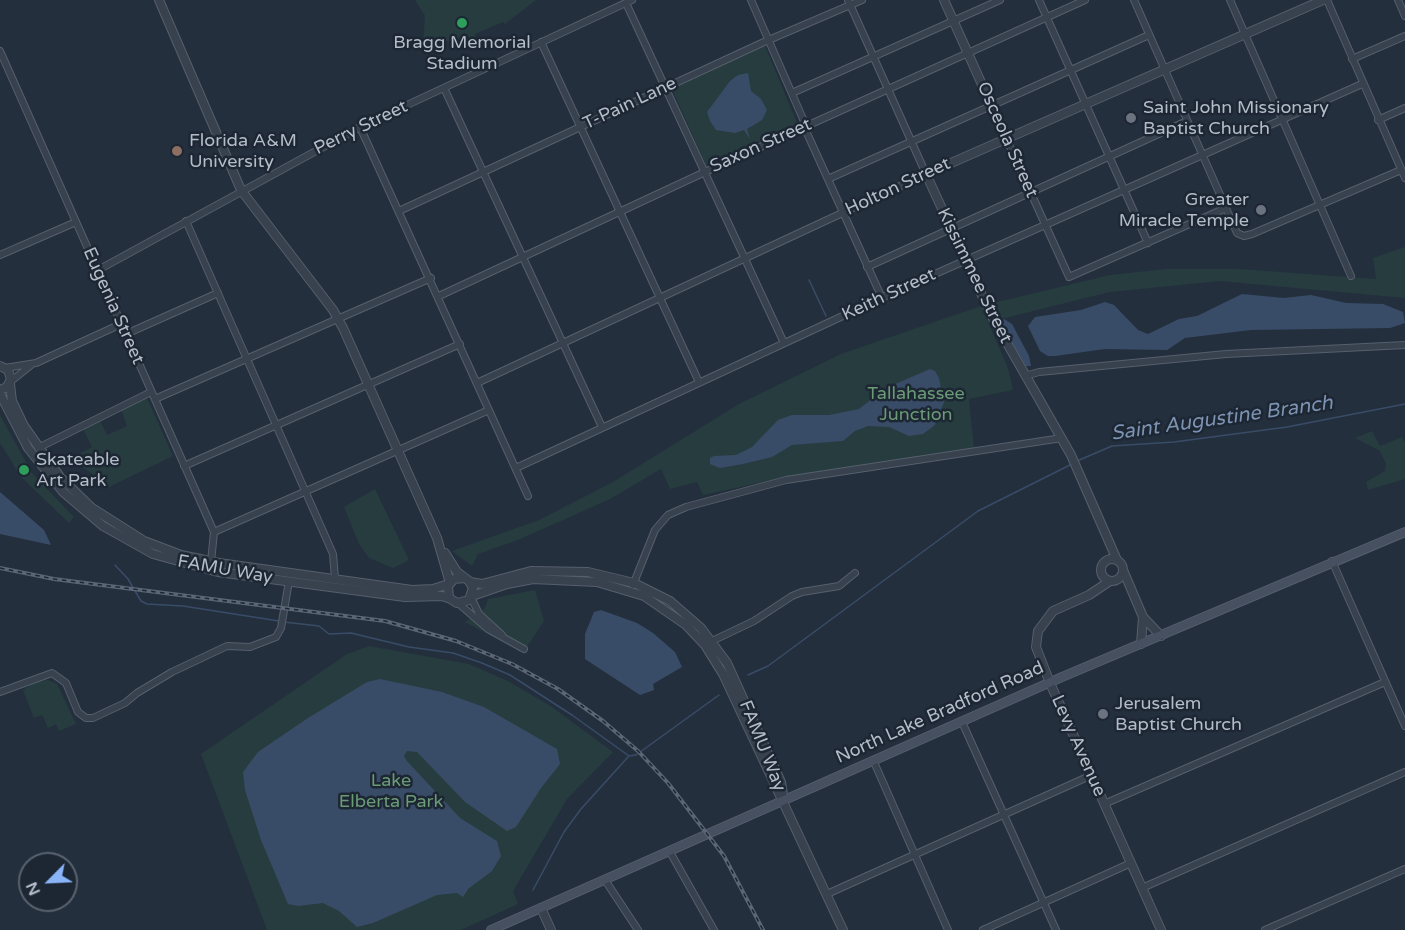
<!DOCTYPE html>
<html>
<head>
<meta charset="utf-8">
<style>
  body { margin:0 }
  #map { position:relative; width:1405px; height:930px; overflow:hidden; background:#242f3e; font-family:"Varela Round",sans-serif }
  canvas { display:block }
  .north { position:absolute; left:18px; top:852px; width:60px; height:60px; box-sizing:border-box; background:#1d2633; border:2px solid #59626f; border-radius:50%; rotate:246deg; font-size:16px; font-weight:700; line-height:24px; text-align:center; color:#b4bcc9 }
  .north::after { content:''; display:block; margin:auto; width:21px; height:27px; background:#8ab4f8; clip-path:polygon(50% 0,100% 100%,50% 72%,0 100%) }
</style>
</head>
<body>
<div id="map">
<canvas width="1405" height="930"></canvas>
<div class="north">N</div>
</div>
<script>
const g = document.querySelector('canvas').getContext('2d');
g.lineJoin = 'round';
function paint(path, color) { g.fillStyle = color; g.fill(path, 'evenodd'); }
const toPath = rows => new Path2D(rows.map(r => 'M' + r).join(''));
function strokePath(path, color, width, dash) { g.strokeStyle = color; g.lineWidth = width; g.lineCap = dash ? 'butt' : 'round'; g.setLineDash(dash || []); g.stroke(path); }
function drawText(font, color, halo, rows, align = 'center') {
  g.font = font + ' "Varela Round",sans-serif'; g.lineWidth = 5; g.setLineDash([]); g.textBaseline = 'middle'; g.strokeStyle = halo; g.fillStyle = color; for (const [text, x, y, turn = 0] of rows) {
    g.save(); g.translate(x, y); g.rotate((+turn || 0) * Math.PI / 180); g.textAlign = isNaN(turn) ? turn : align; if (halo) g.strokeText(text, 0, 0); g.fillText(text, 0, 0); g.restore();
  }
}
const green = toPath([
  [415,0,536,0,505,24,503,22,475,34,475,37,430,44,423,44,425,16],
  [765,46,798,125,706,165,672,89],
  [1405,247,1405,298,1220,281,1110,292,997,320,989,304,1110,275,1166,269,1239,269,1376,279,1373,258],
  [981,306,1008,368,1013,390,969,399,974,449,791,476,703,495,697,482,670,489,661,469,610,499,518,540,478,554,472,566,452,551,539,520,613,482,739,404,841,354],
  [147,398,173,456,109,487,71,458,92,447,83,429,100,421,107,435,127,426,121,409],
  [0,415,32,473,74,517,69,523,19,475,12,462,0,443],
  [1372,431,1380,446,1402,437,1405,443,1405,479,1368,490,1366,482,1385,471,1386,464,1380,451,1355,438],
  [375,489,409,560,393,568,369,558,359,544,344,507],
  [535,590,544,621,523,653,465,622,485,608,488,599],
  [369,646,469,664,510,682,552,707,613,752,567,799,513,891,518,904,461,930,267,930,201,754,347,654],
  [48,680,57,684,76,724,59,731,56,724,48,728,42,715,34,718,23,690,36,682]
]);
const water = toPath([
  [748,73,751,91,761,99,767,110,762,120,747,129,750,139,744,130,735,133,716,130,710,121,707,112,730,81,738,75],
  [1242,294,1284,298,1311,295,1346,303,1383,304,1403,312,1405,323,1390,328,1251,330,1185,338,1167,350,1105,349,1055,356,1048,356,1040,351,1028,326,1035,317,1081,310,1105,302,1114,305,1138,330,1148,334,1179,319,1197,316],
  [1004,319,1012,324,1029,356,1031,366,1026,366,999,321],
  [930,369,935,371,939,378,944,402,935,425,923,434,909,436,889,427,868,426,855,431,843,441,792,445,772,457,743,464,720,468,710,464,710,458,714,456,736,455,752,447,778,420,792,415,829,415,859,409,886,388],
  [0,492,44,530,51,545,0,534],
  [601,610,637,623,653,633,675,652,682,667,653,684,654,690,640,695,585,659,585,634,594,612],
  [380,679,442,692,484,707,557,749,560,764,541,788,516,827,507,831,465,802,417,752,407,751,404,756,406,760,460,818,497,841,501,856,492,871,468,889,463,897,457,893,437,895,373,923,357,927,339,911,323,903,298,906,288,904,261,840,245,790,243,772,258,752,308,718,367,682]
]);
const stream = toPath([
  [809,280,826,316],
  [1077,461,1112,446,1174,442,1287,427,1405,404],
  [115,565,128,579,141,601,147,604,183,606,279,621],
  [284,622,319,626,329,634,351,633,409,647,453,653,482,663,510,675,572,715,629,756,636,755,719,695],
  [748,675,768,666,978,511,1070,465],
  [533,890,564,832,581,809,628,757]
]);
const minor = toPath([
  [751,0,803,119,806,131,882,298],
  [1039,0,1148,243],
  [1134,0,1237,233,1244,236,1252,234,1401,170],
  [1230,0,1351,276],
  [1327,0,1405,178],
  [1398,0,1405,16],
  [626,3,784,343],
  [541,42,699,382],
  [0,51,214,532,211,562],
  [1352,59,1405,36],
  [444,88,602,427],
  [792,93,1000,0],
  [1378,120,1405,108],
  [360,127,528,496],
  [1006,138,1069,277,1226,208],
  [828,179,1149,35],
  [399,211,764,42,862,0],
  [186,221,333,554,335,578],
  [0,255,76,222],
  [867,267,1187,121],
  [98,270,360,127,632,0],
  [439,296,705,172,1085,0],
  [126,334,218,293],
  [5,368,36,363,121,324],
  [1025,376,1039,372,1226,354,1405,345],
  [10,382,30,366],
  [477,383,926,174,848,0],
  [155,399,431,278],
  [38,448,151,392],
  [184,466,460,344],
  [516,468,890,294,1362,84],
  [214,532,489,410],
  [1332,561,1405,726],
  [633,585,655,530,668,515,686,507,786,480,1062,438],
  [471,597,479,614,502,635],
  [458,603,488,629,524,649],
  [712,641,754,621,792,596,802,592,839,586,855,573],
  [0,692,52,673,66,683,78,712,86,718,93,718,125,703,137,693,172,672,227,646,250,647,276,637,281,628,289,581],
  [962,722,1056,930],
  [874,762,948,930],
  [1104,804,1385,682],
  [670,852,714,930],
  [605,880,638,930],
  [1142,888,1405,772],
  [827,894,1092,775],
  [983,930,1131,863],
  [1265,930,1405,869]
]);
const tertiary = toPath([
  [159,0,241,190,333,310,343,328,437,538,450,583],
  [944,0,1006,138],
  [0,366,8,370,11,379,7,387,0,390],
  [10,384,12,401,24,426,60,477,92,508,144,541,181,555,219,563,412,590,433,589,449,584],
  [0,394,28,448,63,492,103,526,153,554,218,572,405,597,442,596,451,599],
  [445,553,457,572,469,581,473,588,469,600,457,603,449,598,448,586,454,579,464,578],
  '1101 570a11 11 0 1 1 22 0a11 11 0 1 1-22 0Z',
  [1117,560,1071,455,991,315,926,174,1323,0],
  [1123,570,1143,617,1161,636],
  [1110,581,1089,595,1053,611,1038,631,1036,647,1050,683,1161,930],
  [470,582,482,584,531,571,588,572,634,583,670,601,701,628,727,663,781,782,784,801],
  [472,596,507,584,533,579,597,582,644,596,686,625,705,645,723,674,843,930],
  [1141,644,1143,617],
  [541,908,551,930]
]);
const secondary = toPath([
  [491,930,1062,677,1405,532]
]);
const rail = toPath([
  [0,568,54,579,385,621,456,641,512,664,558,689,603,721,638,751,668,783,724,856,763,930]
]);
const markers = [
  [462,23,6,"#2e9e5b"],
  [1131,118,6,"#6b7280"],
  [177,151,6,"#8d6e63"],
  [1261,210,6,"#6b7280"],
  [24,470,6,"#2e9e5b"],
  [1103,714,6,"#6b7280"]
];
const poiNames = [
  ["Bragg Memorial",462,43,"center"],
  ["Stadium",462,64,"center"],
  ["Saint John Missionary",1143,108],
  ["Baptist Church",1143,129],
  ["Florida A&M",189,141],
  ["University",189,162],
  ["Greater",1249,200,"right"],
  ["Miracle Temple",1249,221,"right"],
  ["Skateable",36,460],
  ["Art Park",36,481],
  ["Jerusalem",1115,704],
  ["Baptist Church",1115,725]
];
const streetNames = [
  ["T-Pain Lane",630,104,-25],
  ["Perry Street",361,128,-26],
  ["Osceola Street",1007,140,66],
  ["Saxon Street",761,146,-24],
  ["Holton Street",898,187,-25],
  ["Kissimmee Street",974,276,64],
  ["Keith Street",889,295,-25],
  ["Eugenia Street",113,306,66],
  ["FAMU Way",225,570,10],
  ["North Lake Bradford Road",940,713,-24],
  ["FAMU Way",762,746,68],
  ["Levy Avenue",1078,746,66]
];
const parkNames = [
  ["Tallahassee",916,394],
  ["Junction",916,415],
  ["Lake",391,781],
  ["Elberta Park",391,802]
];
const waterNames = [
  ["Saint Augustine Branch",1222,419,-8]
];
paint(green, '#263c3f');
paint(water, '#394c67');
strokePath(stream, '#394c67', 1.5);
strokePath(minor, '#565f6c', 8);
strokePath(tertiary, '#565f6c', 10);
strokePath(secondary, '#565f6c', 10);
strokePath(minor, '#38414e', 6);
strokePath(tertiary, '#38414e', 8);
strokePath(secondary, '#465061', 8);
strokePath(rail, '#5a6575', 4);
strokePath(rail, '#1d2633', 1.5, [4.5]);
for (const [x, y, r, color] of markers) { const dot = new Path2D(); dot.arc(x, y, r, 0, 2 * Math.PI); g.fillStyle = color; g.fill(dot); strokePath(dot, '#1d2633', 2); }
drawText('18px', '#b4bcc9', '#1d2633', poiNames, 'left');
drawText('18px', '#b4bcc9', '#1d2633', streetNames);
drawText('18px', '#6b9a76', '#1d2633', parkNames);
drawText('italic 20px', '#7c92b1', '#1d2633', waterNames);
</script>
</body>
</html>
